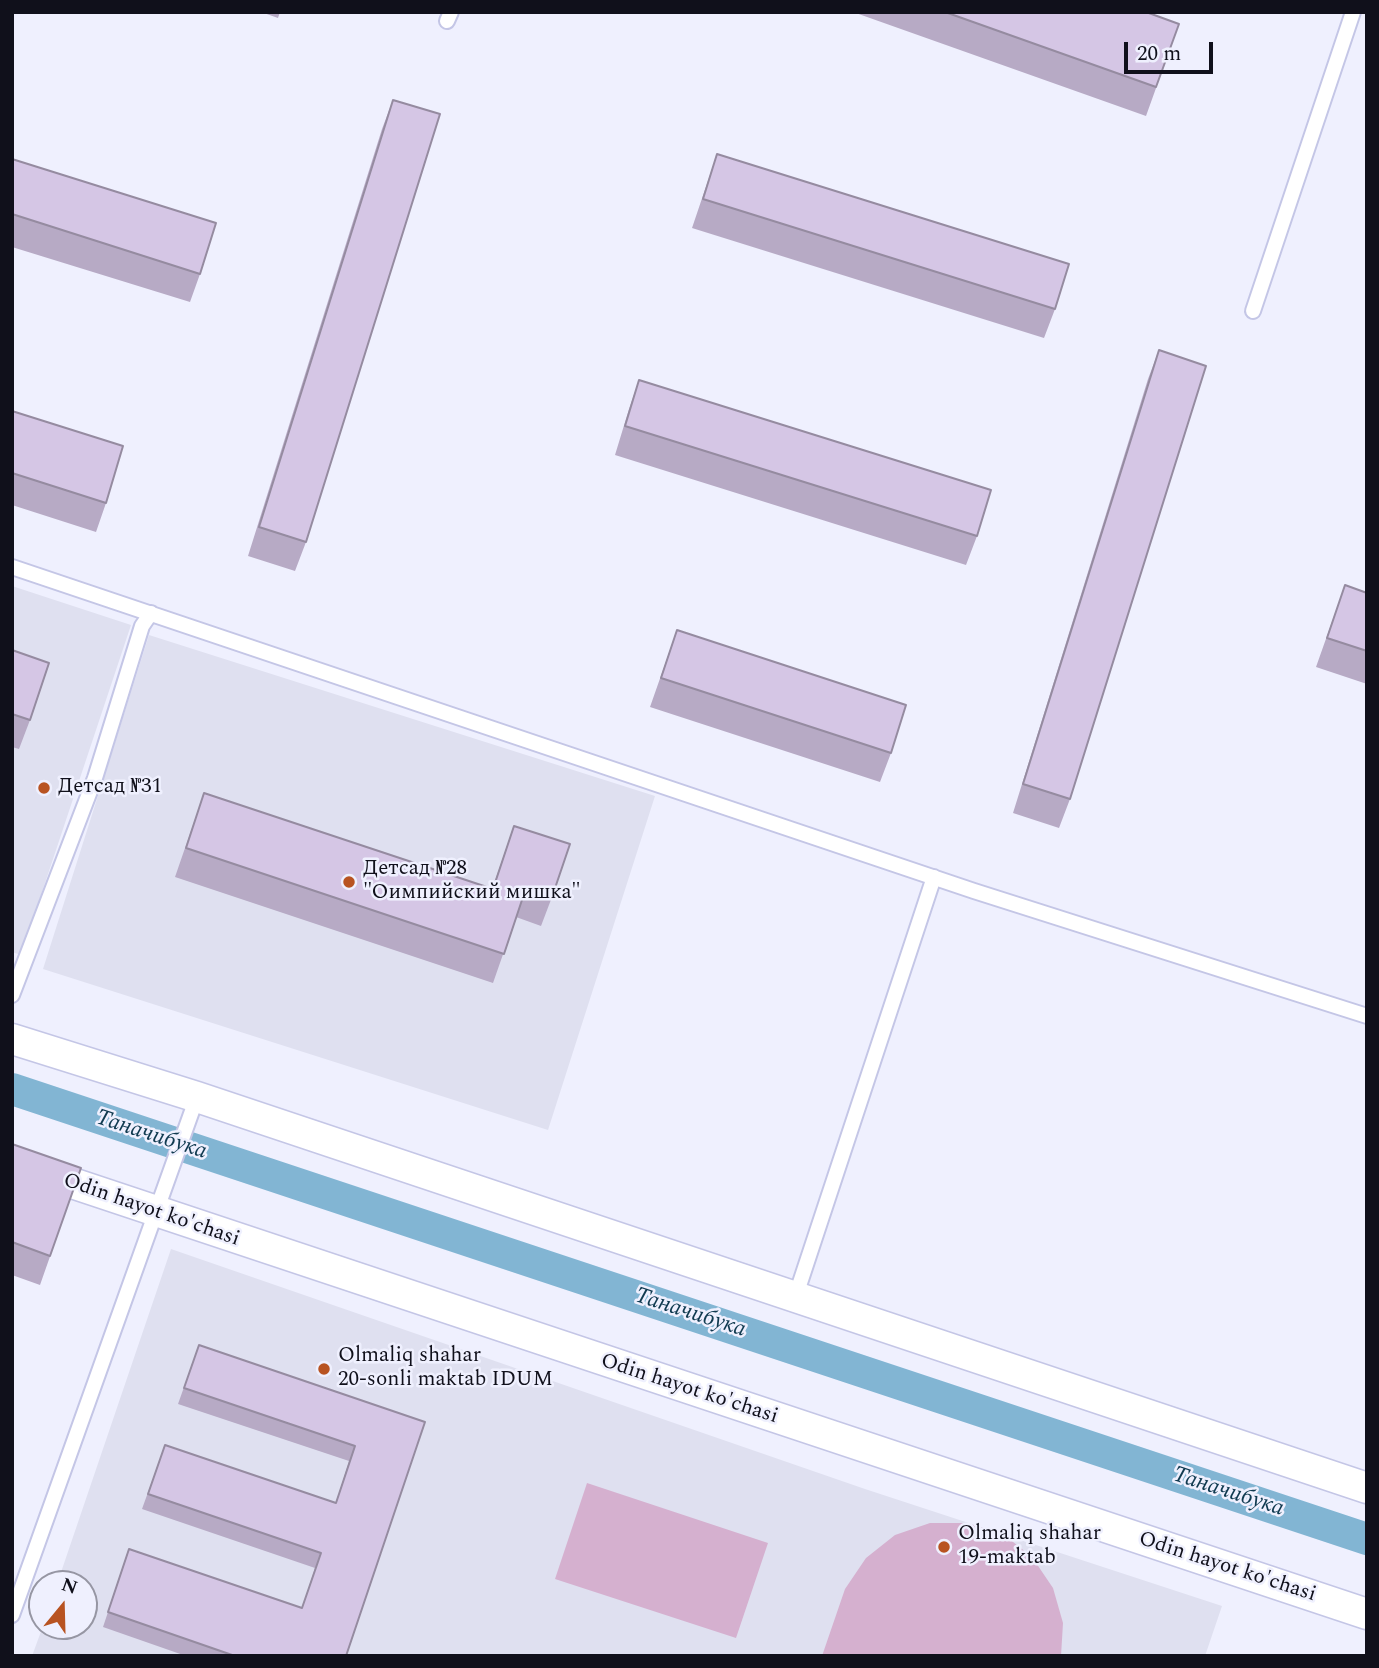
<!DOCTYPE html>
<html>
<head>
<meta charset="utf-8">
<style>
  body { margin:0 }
  #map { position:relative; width:1379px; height:1668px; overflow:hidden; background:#eff0fe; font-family:Spectral,serif }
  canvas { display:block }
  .frame { position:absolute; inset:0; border:14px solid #10101b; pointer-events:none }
  .north { position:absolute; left:28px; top:1570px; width:70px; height:70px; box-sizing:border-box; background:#eff0fe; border:2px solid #9696a3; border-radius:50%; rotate:19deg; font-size:19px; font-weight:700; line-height:28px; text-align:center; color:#10101b }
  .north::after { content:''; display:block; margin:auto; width:24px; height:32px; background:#b85321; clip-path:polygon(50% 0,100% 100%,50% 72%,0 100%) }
  .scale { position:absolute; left:1124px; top:42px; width:89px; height:32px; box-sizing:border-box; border:4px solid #10101b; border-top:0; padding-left:9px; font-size:21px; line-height:24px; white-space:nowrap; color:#10101b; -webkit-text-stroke:5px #eff0fe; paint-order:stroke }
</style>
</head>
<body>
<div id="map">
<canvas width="1379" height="1668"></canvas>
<div class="frame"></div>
<div class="north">N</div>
<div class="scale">20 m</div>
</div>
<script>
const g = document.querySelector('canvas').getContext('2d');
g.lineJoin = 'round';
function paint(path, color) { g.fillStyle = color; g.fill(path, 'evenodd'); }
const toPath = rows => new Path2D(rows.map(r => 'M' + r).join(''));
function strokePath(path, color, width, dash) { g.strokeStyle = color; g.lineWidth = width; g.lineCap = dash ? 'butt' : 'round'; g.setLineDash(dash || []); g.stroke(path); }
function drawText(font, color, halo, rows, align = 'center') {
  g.font = font + ' Spectral,serif'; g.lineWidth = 5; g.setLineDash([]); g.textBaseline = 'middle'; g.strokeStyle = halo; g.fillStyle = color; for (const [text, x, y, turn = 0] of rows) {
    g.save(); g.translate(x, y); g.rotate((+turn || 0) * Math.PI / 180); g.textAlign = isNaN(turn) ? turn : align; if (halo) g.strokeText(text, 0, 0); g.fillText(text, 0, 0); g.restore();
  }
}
const built = toPath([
  [12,586,131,625,21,955,12,952],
  [149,635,655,796,548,1130,43,969],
  [171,1249,865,1489,1222,1606,1205,1656,32,1656,43,1626,84,1626,84,1584,57,1584]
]);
const green = toPath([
  [587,1483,768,1543,736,1638,555,1579],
  [930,1523,967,1523,1003,1534,1032,1557,1053,1588,1063,1623,1061,1656,822,1656,845,1589,866,1558,895,1535]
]);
const canal = toPath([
  [12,1089,1367,1539]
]);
const service = toPath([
  [447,21,451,12],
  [1253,311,1353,12],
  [12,567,974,891,1367,1016],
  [12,995,95,778,142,626,151,613],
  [795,1298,934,877],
  [12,1615,197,1097]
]);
const minor = toPath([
  [12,1039,197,1097,1367,1488],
  [12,1163,1367,1614]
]);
const wall = toPath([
  [261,12,280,12,278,18],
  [853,12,1146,12,1179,24,1146,116],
  [393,100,306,542,295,571,248,556,382,129],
  [717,154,1055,309,1044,338,692,228],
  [12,159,200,274,190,302,12,247],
  [1159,350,1070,799,1059,828,1013,813,1148,379],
  [639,380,977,536,966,565,615,455,629,409],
  [12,411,106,503,96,532,12,505],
  [1345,585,1367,593,1367,684,1316,667],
  [677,630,891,753,880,782,650,707],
  [12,650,30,720,19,749,12,747],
  [204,793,492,889,514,826,552,897,541,926,516,917,493,983,175,877],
  [12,1144,81,1168,40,1285,12,1275],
  [199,1345,425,1422,346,1656,186,1656,103,1627,129,1549,302,1608,315,1568,142,1509,165,1445,336,1503,349,1461,178,1404]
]);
const building = toPath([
  [945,12,1146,12,1179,24,1156,87,945,12],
  [393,100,440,114,306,542,259,527,393,100],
  [717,154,1069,264,1055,309,703,199,717,154],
  [12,159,216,223,200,274,12,214,12,159],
  [1159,350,1206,366,1070,799,1023,784,1159,350],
  [639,380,991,490,977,536,625,426,639,380],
  [12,411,123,446,106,503,12,473,12,411],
  [1345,585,1367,593,1367,651,1327,638,1345,585],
  [677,630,906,705,891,753,661,678,677,630],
  [12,650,49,663,30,720,12,714,12,650],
  [204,793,493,889,514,826,570,844,552,897,526,888,504,954,186,848,204,793],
  [12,1144,81,1168,50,1256,12,1242,12,1144],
  [199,1345,425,1422,346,1656,235,1656,108,1612,129,1549,302,1608,321,1553,148,1494,165,1445,336,1503,355,1446,184,1388,199,1345]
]);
const markers = [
  [44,788,7,"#b85321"],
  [349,882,7,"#b85321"],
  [324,1369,7,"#b85321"],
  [944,1547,7,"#b85321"]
];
const poiNames = [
  ["Детсад №31",58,788],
  ["Детсад №28",363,870],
  ["\"Оимпийский мишка\"",363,894],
  ["Olmaliq shahar",338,1357],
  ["20-sonli maktab IDUM",338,1381],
  ["Olmaliq shahar",958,1535],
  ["19-maktab",958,1559]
];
const streetNames = [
  ["Odin hayot ko'chasi",151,1211,19],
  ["Odin hayot ko'chasi",689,1390,18],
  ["Odin hayot ko'chasi",1227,1568,18]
];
const waterNames = [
  ["Таначибука",151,1136,18],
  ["Таначибука",690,1314,18],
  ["Таначибука",1228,1493,18]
];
paint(built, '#dfe0f0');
paint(green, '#d5b0cf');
strokePath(canal, '#82b5d3', 32);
strokePath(service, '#c4c6e6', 18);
strokePath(minor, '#c4c6e6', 33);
strokePath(service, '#fff', 14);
strokePath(minor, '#fff', 30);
paint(wall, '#b7aac5');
paint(building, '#d5c6e5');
strokePath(building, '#958ba0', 2);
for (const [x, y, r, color] of markers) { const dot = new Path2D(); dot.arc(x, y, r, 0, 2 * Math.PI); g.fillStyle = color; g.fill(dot); strokePath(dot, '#eff0fe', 2.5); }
drawText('21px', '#10101b', '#eff0fe', poiNames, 'left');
drawText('21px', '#10101b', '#eff0fe', streetNames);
drawText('italic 23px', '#103a50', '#eff0fe', waterNames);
</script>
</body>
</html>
